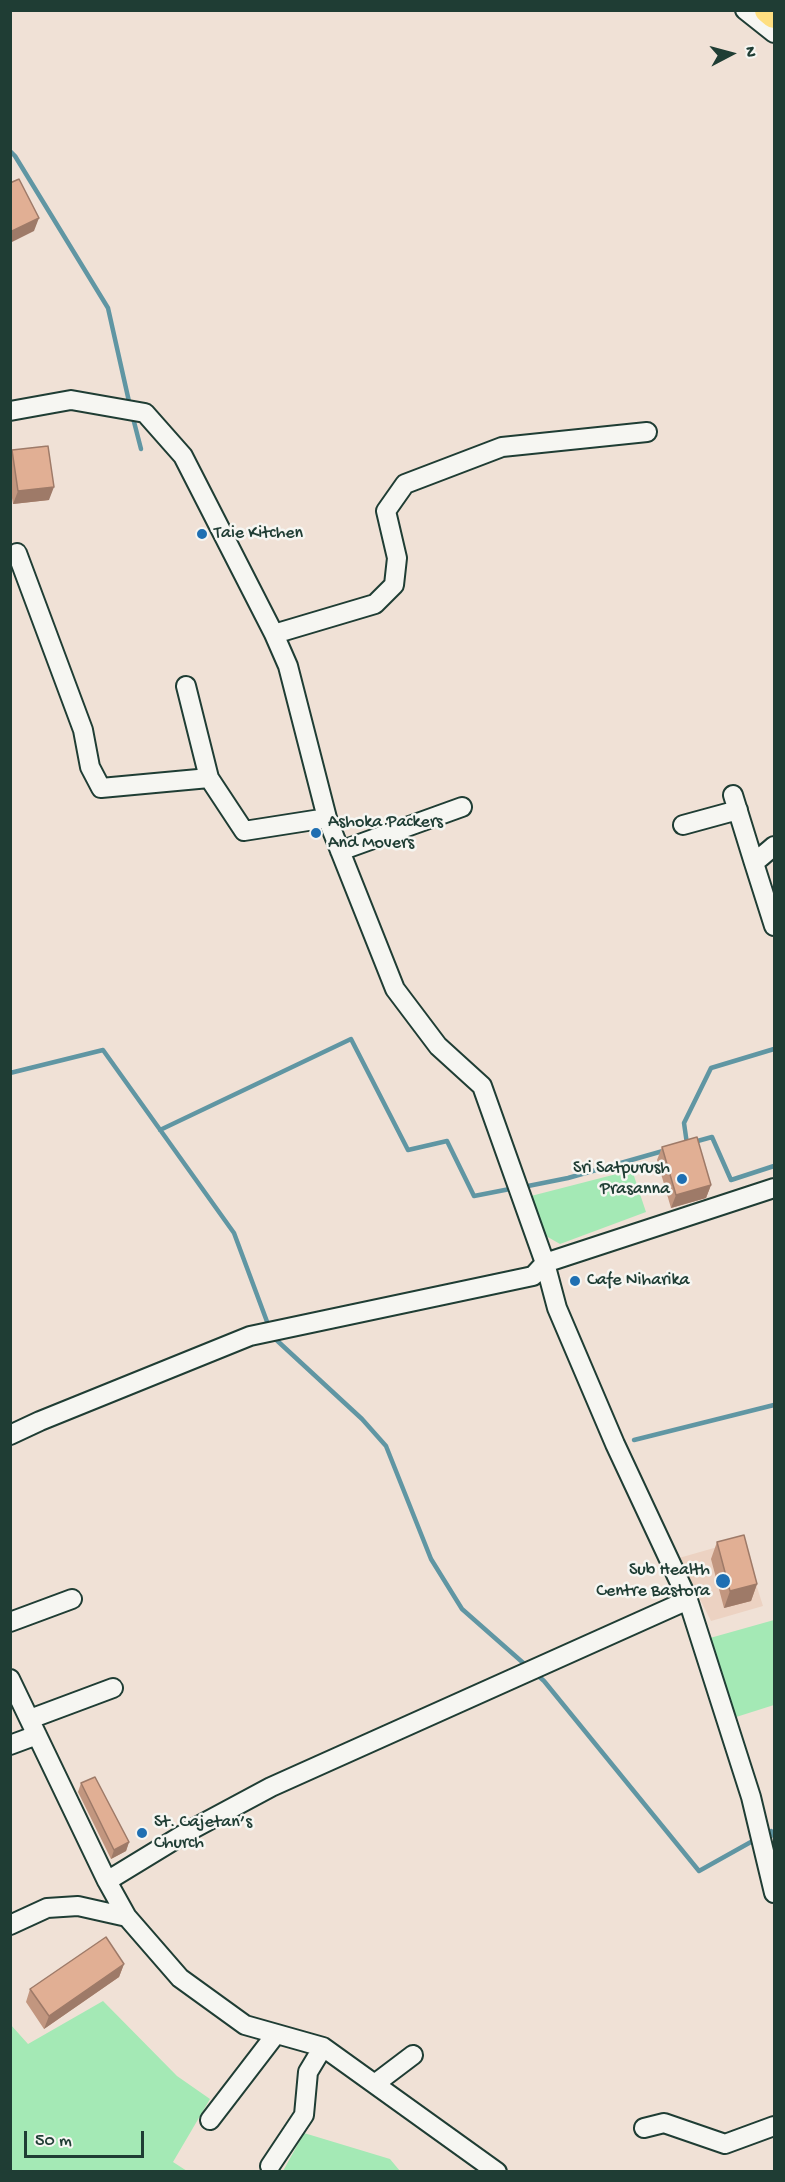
<!DOCTYPE html>
<html>
<head>
<meta charset="utf-8">
<style>
  body { margin:0 }
  #map { position:relative; width:785px; height:2182px; overflow:hidden; background:#f0e1d6; font-family:"Gochi Hand",sans-serif }
  canvas { display:block }
  .frame { position:absolute; inset:0; border:12px solid #1f3d34; pointer-events:none }
  .north { position:absolute; left:701px; top:24px; width:60px; height:60px; -webkit-text-stroke:4px #f6f6f2; paint-order:stroke; rotate:84deg; font-size:16px; font-weight:700; line-height:24px; text-align:center; color:#1f3d34 }
  .north::after { content:''; display:block; margin:auto; width:21px; height:27px; background:#1f3d34; clip-path:polygon(50% 0,100% 100%,50% 72%,0 100%) }
  .scale { position:absolute; left:24px; top:2131px; width:120px; height:27px; box-sizing:border-box; border:3px solid #1f3d34; border-top:0; padding-left:8px; font-size:18px; line-height:21px; white-space:nowrap; color:#1f3d34; -webkit-text-stroke:4px #f6f6f2; paint-order:stroke }
</style>
</head>
<body>
<div id="map">
<canvas width="785" height="2182"></canvas>
<div class="frame"></div>
<div class="north">N</div>
<div class="scale">50 m</div>
</div>
<script>
const g = document.querySelector('canvas').getContext('2d');
g.lineJoin = 'round';
function paint(path, color) { g.fillStyle = color; g.fill(path, 'evenodd'); }
const toPath = rows => new Path2D(rows.map(r => 'M' + r).join(''));
function strokePath(path, color, width, dash) { g.strokeStyle = color; g.lineWidth = width; g.lineCap = dash ? 'butt' : 'round'; g.setLineDash(dash || []); g.stroke(path); }
function drawText(font, color, halo, rows, align = 'center') {
  g.font = font + ' "Gochi Hand",sans-serif'; g.lineWidth = 5; g.setLineDash([]); g.textBaseline = 'middle'; g.strokeStyle = halo; g.fillStyle = color; for (const [text, x, y, turn = 0] of rows) {
    g.save(); g.translate(x, y); g.rotate((+turn || 0) * Math.PI / 180); g.textAlign = isNaN(turn) ? turn : align; if (halo) g.strokeText(text, 0, 0); g.fillText(text, 0, 0); g.restore();
  }
}
const built = toPath([
  [742,1540,763,1606,711,1621,679,1558]
]);
const green = toPath([
  [632,1170,646,1212,560,1244,546,1236,531,1196],
  [774,1620,774,1705,733,1718,710,1638],
  [103,2001,177,2076,210,2099,173,2162,187,2171,11,2171,11,2025,28,2044],
  [304,2133,390,2159,400,2171,283,2171]
]);
const stream = toPath([
  [10,151,15,156,108,308,130,406],
  [132,414,141,449],
  [10,1073,103,1050,234,1233,269,1327],
  [160,1130,351,1039,408,1150,447,1141,474,1196,515,1188],
  [694,1142,712,1137,731,1180,774,1166],
  [687,1144,684,1123,711,1068,774,1049],
  [523,1187,568,1178,663,1151],
  [271,1335,362,1419,386,1446,431,1559,462,1609,529,1668],
  [634,1440,774,1405],
  [535,1673,544,1681,699,1871,758,1838],
  [765,1834,771,1831,774,1836]
]);
const minor = toPath([
  [745,10,774,33],
  [10,411,71,400,145,413,183,456,274,634,288,666,327,818,395,989,438,1046,482,1086,545,1263,557,1308,615,1444,688,1600,751,1797,774,1893],
  [17,553,83,730,90,767,101,788,209,778,244,831,327,818],
  [274,634,375,604,394,585,397,558,386,511,405,484,502,447,647,432],
  [186,686,209,778],
  [733,795,754,863],
  [683,825,738,810],
  [774,846,754,863,774,926],
  [340,851,462,807],
  [10,1435,40,1421,250,1336,533,1276,545,1263,774,1188],
  [10,1622,72,1599],
  [10,1679,107,1881,127,1917,180,1978,245,2025,323,2047,497,2172],
  [30,1719,113,1688],
  [10,1745,37,1735],
  [107,1881,189,1831,271,1787,688,1600],
  [10,1925,47,1908,78,1906,127,1917],
  [376,2083,413,2055],
  [210,2120,276,2034],
  [644,2128,664,2123,725,2144,774,2126],
  [270,2166,304,2115,308,2072,323,2047]
]);
const highway = toPath([
  [768,10,774,15]
]);
const wall = toPath([
  [12,450,49,500,13,504,10,486,10,456],
  [662,1147,711,1185,706,1198,671,1208,657,1160],
  [717,1542,757,1584,751,1601,724,1608,711,1559],
  [81,1783,129,1842,126,1851,111,1859,78,1792],
  [124,1964,119,1977,44,2029,26,2002,30,1989]
]);
const shadedWall = toPath([
  [39,218,34,231,10,243,10,232],
  [54,487,49,500,13,504,18,491],
  [711,1185,706,1198,671,1208,676,1195],
  [757,1584,751,1601,724,1608,730,1591],
  [129,1842,126,1851,111,1859,114,1850],
  [124,1964,119,1977,44,2029,49,2016]
]);
const building = toPath([
  [19,179,39,218,10,232,10,183,19,179],
  [48,446,54,487,18,491,12,450,48,446],
  [697,1137,711,1185,676,1195,662,1147,697,1137],
  [744,1535,757,1584,730,1591,717,1542,744,1535],
  [95,1777,129,1842,114,1850,81,1783,95,1777],
  [106,1937,124,1964,49,2016,30,1989,106,1937]
]);
const markers = [
  [202,534,6,"#1f6fb2"],
  [316,833,6,"#1f6fb2"],
  [682,1179,6,"#1f6fb2"],
  [575,1281,6,"#1f6fb2"],
  [723,1581,8,"#1f6fb2"],
  [142,1833,6,"#1f6fb2"]
];
const poiNames = [
  ["Taie Kitchen",214,534],
  ["Ashoka Packers",328,823],
  ["And Movers",328,844],
  ["Sri Satpurush",670,1169,"right"],
  ["Prasanna",670,1190,"right"],
  ["Cafe Niharika",587,1281],
  ["Sub Health",710,1571,"right"],
  ["Centre Bastora",710,1592,"right"],
  ["St. Cajetan’s",154,1823],
  ["Church",154,1844]
];
paint(built, '#ecd2c2');
paint(green, '#a4e9b5');
strokePath(stream, '#6096a3', 4.5);
strokePath(minor, '#1f3d34', 22);
strokePath(highway, '#1f3d34', 30);
strokePath(minor, '#f6f6f2', 18);
strokePath(highway, '#fedf80', 26);
paint(wall, '#c2967f');
paint(shadedWall, '#9e7a68');
paint(building, '#e1af94');
strokePath(building, '#9e7a68', 1.5);
for (const [x, y, r, color] of markers) { const dot = new Path2D(); dot.arc(x, y, r, 0, 2 * Math.PI); g.fillStyle = color; g.fill(dot); strokePath(dot, '#f6f6f2', 2); }
drawText('18px', '#1f3d34', '#f6f6f2', poiNames, 'left');
</script>
</body>
</html>
